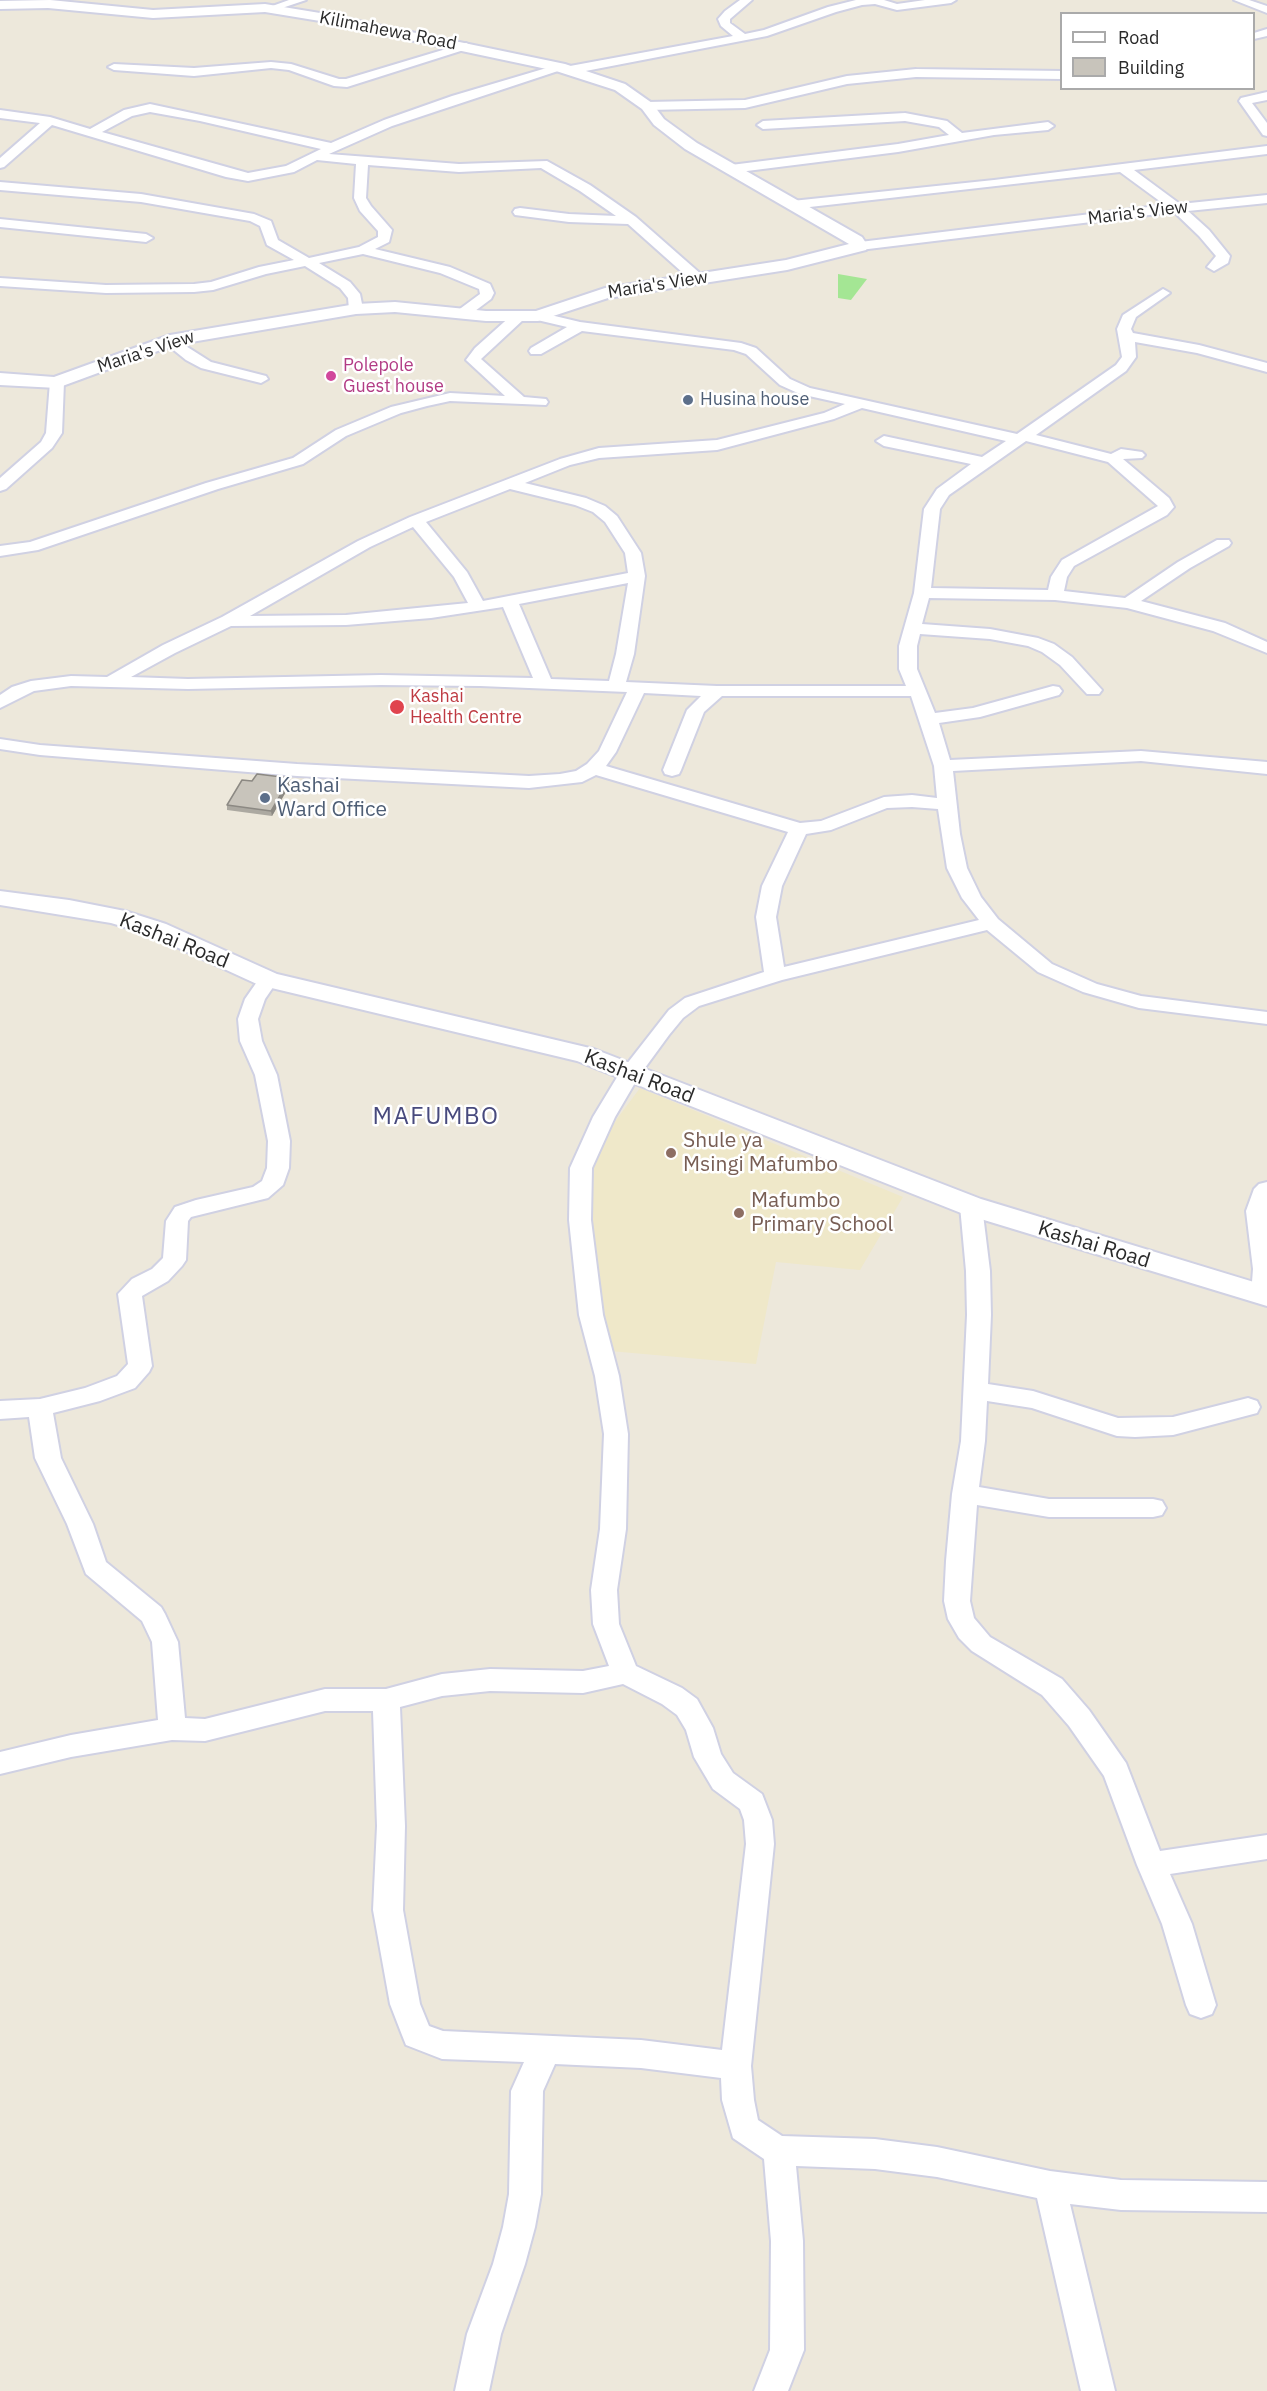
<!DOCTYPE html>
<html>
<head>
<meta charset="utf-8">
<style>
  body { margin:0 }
  #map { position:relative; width:1267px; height:2391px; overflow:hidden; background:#ede8db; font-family:"IBM Plex Sans",sans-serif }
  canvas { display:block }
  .legend { position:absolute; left:1060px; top:12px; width:195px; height:78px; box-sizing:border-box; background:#fff; border:2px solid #aaa; margin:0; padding:8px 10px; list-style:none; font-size:18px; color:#2a2a2a }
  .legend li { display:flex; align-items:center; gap:12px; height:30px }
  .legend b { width:30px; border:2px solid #aaa }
</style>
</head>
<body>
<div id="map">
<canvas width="1267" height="2391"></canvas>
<ul class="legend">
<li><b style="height:8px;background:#fff"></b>Road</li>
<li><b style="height:16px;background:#c8c4bb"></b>Building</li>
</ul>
</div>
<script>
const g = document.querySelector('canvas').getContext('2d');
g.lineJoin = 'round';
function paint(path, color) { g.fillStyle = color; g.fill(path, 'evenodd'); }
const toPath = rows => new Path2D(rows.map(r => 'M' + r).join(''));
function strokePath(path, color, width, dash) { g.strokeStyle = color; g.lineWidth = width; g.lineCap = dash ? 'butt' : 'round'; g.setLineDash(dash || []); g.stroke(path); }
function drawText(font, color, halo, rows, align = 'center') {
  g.font = font + ' "IBM Plex Sans",sans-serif'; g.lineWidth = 5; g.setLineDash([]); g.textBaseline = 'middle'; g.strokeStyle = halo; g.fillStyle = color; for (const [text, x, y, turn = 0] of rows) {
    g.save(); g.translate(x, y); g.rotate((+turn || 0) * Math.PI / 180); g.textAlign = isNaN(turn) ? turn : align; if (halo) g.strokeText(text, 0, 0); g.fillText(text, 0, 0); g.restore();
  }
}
const education = toPath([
  [640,1088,903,1197,860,1270,776,1262,756,1364,610,1351,585,1229,581,1167]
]);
const green = toPath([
  [838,274,867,279,851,300,838,298]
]);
const minor = toPath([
  [289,0,306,0,270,12,264,9,289,0],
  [740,0,752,0,730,19,730,23,745,34,764,30,828,7,856,0,884,0,897,4,925,0,956,0,951,3,897,10,875,4,862,5,836,12,767,36,570,74,564,70,570,66,733,36,721,26,718,19,725,11,740,0],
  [1234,0,1249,0,1267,6,1267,13,1234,0],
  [1267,29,1267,36,1254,39,1254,33,1267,29],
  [466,43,472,46,470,48,347,87,334,86,289,70,271,68,194,76,114,70,108,67,114,64,194,68,271,62,291,64,339,79,346,79,466,43],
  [560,64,564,65,564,69,392,126,329,154,459,164,547,161,590,185,636,217,702,275,704,278,702,281,692,281,628,224,569,222,515,215,513,212,515,209,520,208,569,214,616,216,580,191,541,168,459,172,368,165,366,198,371,206,392,230,389,242,375,249,450,267,490,284,494,293,491,299,467,317,457,317,455,314,457,311,480,294,479,289,440,273,363,254,319,263,350,282,360,294,363,309,356,313,349,309,348,298,340,288,305,266,266,274,213,290,194,292,106,293,0,286,0,278,106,285,194,284,211,282,259,267,294,260,267,245,260,226,250,221,141,202,0,190,0,182,141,194,254,214,271,221,278,240,309,258,359,247,378,237,378,231,360,211,354,198,356,164,317,160,294,172,248,181,226,177,52,125,4,167,0,168,0,158,40,123,0,118,0,110,50,117,90,129,124,110,150,104,331,143,384,120,452,96,560,64],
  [150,112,200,121,321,149,286,166,248,173,102,132,132,116,150,112],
  [916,69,1062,71,1062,79,916,77,847,84,745,108,647,110,641,106,647,102,745,100,847,76,916,69],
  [1267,92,1267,100,1252,103,1267,123,1267,136,1263,135,1239,101,1241,98,1267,92],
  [905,113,947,121,962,133,1048,122,1054,126,1048,130,994,135,898,152,731,173,725,169,731,165,898,144,949,135,939,127,905,121,763,129,757,125,763,121,905,113],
  [1267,146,1267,154,1134,170,1180,204,1267,195,1267,203,1188,211,1209,230,1230,256,1228,263,1214,271,1207,267,1216,256,1199,236,1174,212,860,250,853,246,860,242,1165,205,1120,172,792,209,786,205,792,201,994,180,1267,146],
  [0,219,146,234,153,238,146,242,0,227,0,219],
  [1163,289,1170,293,1136,317,1131,329,1133,333,1199,345,1267,363,1267,372,1197,353,1135,342,1136,357,1126,371,1036,435,1111,454,1121,449,1142,452,1145,455,1142,458,1123,459,1169,498,1174,507,1167,515,1074,566,1067,577,1064,591,1125,598,1178,562,1217,540,1229,540,1231,543,1229,546,1190,568,1141,601,1225,623,1267,642,1267,653,1213,631,1127,608,1055,600,929,598,922,624,990,629,1038,638,1054,644,1072,657,1102,690,1099,694,1087,694,1060,665,1042,652,1028,646,990,639,920,634,917,646,917,669,935,713,973,708,1053,686,1059,687,1062,691,1059,695,980,717,939,723,950,760,1141,751,1267,762,1267,774,1141,761,953,771,960,834,967,868,981,897,998,919,1052,964,1097,984,1141,996,1267,1012,1267,1024,1139,1008,1083,992,1038,972,987,930,782,980,699,1006,683,1018,669,1035,639,1076,615,1117,592,1168,591,1220,603,1315,619,1376,628,1434,626,1529,617,1590,619,1624,636,1666,682,1688,697,1699,713,1728,721,1754,733,1773,762,1794,772,1820,774,1844,751,2066,754,2100,758,2120,782,2136,875,2139,937,2147,1050,2171,1121,2180,1267,2182,1267,2212,1121,2210,1070,2204,1115,2391,1081,2391,1037,2198,937,2177,875,2169,796,2166,803,2241,804,2350,788,2391,754,2391,770,2350,771,2241,764,2159,733,2138,722,2100,721,2078,641,2068,555,2064,543,2091,541,2194,535,2227,525,2264,501,2334,489,2391,455,2391,467,2334,493,2264,503,2227,509,2194,511,2091,524,2062,442,2059,406,2045,402,2035,390,2004,373,1910,377,1826,373,1711,325,1711,205,1741,172,1740,71,1757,0,1774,0,1752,71,1735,158,1720,152,1642,142,1621,86,1574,67,1524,35,1458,29,1417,0,1419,0,1401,40,1399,85,1388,117,1376,128,1364,118,1294,132,1279,152,1269,163,1258,166,1221,175,1207,196,1200,253,1187,262,1181,267,1168,268,1141,255,1075,240,1041,238,1019,245,999,261,976,275,976,278,980,265,999,258,1019,262,1041,277,1075,290,1141,289,1168,283,1185,268,1198,191,1217,188,1221,186,1260,182,1266,168,1281,142,1296,152,1366,149,1372,135,1388,100,1401,53,1413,61,1458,93,1524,106,1562,161,1607,165,1614,178,1642,185,1718,205,1719,325,1689,386,1689,442,1674,490,1669,583,1671,609,1666,593,1624,591,1590,600,1529,604,1434,595,1376,579,1315,569,1220,570,1168,593,1117,619,1074,669,1010,685,998,764,972,756,917,762,886,788,832,596,775,582,782,529,788,297,776,40,755,0,749,0,739,40,745,297,764,529,776,560,774,576,771,587,764,599,751,627,692,480,686,381,685,188,689,71,686,34,691,0,708,0,695,12,687,31,681,71,676,107,677,163,645,222,617,358,541,410,517,560,459,599,448,717,440,824,413,845,404,800,394,780,385,746,354,734,350,582,331,541,354,531,354,529,351,531,348,567,327,533,319,531,316,533,313,538,312,580,322,741,343,756,348,790,379,810,388,1017,434,1116,365,1122,357,1117,329,1123,315,1163,289],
  [862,408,1006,441,982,457,884,436,876,441,884,446,971,464,937,489,924,509,914,593,899,646,899,669,906,686,717,686,626,682,634,654,645,576,641,553,617,516,605,506,586,498,525,483,570,465,599,458,717,450,834,419,862,408],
  [1026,441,1108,462,1158,506,1062,560,1051,577,1048,590,931,588,940,509,949,495,1026,441],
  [510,489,575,505,593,512,605,522,625,553,628,573,483,601,467,572,426,522,510,489],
  [413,527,454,577,468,603,346,615,250,616,370,547,413,527],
  [628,583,616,654,609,681,551,679,519,604,628,583],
  [503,607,533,678,381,675,188,679,131,677,175,653,231,626,346,625,431,618,503,607],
  [644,693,701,696,687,710,663,770,665,774,672,776,679,774,681,770,704,712,722,696,911,696,934,766,937,798,912,795,884,797,821,821,800,823,606,766,616,752,644,693],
  [912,807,938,809,947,868,962,898,979,920,784,967,776,917,782,886,806,834,831,830,887,808,912,807],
  [623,1684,662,1704,677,1715,686,1730,694,1757,713,1789,740,1809,744,1820,746,1844,722,2050,641,2040,443,2031,429,2026,420,2004,403,1910,405,1826,400,1707,442,1696,490,1691,583,1693,623,1684],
  [518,313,525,317,523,320,481,359,524,397,546,399,548,402,546,405,450,401,427,406,401,413,346,436,303,464,218,489,38,550,0,556,0,546,30,542,206,483,293,458,336,430,391,407,450,393,505,396,466,360,475,348,513,314,518,313],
  [170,336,211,362,266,376,268,379,261,383,201,368,186,360,165,343,163,340,165,337,170,336],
  [57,378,64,382,62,433,52,448,6,489,0,491,0,478,41,442,46,433,50,382,57,378],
  [1267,1182,1267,1302,1263,1303,1255,1301,1251,1295,1253,1269,1246,1211,1254,1189,1259,1184,1267,1182],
  [971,1199,979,1201,982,1206,990,1271,991,1315,988,1384,1033,1391,1118,1418,1173,1417,1248,1398,1257,1401,1260,1407,1257,1413,1173,1435,1135,1437,1117,1436,1032,1408,987,1401,985,1441,979,1487,1049,1499,1153,1499,1162,1501,1166,1508,1162,1515,1153,1517,1049,1517,977,1505,970,1601,974,1618,990,1637,1062,1679,1089,1710,1126,1763,1160,1851,1267,1835,1267,1859,1170,1874,1192,1924,1216,2005,1212,2014,1201,2018,1190,2014,1186,2005,1162,1924,1137,1865,1104,1776,1069,1726,1042,1695,972,1651,959,1638,948,1619,944,1601,946,1561,952,1494,961,1441,967,1315,966,1271,960,1206,963,1201,971,1199]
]);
const tertiary = toPath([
  [50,0,153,10,265,4,320,13,565,64,625,84,652,103,664,119,697,143,862,237,868,246,866,250,787,270,608,298,538,321,486,321,395,312,356,314,174,345,57,388,0,385,0,373,54,377,170,335,356,304,395,302,486,311,536,311,605,288,786,260,849,244,685,149,654,125,642,109,615,90,556,71,320,21,265,12,153,18,48,8,0,9,0,1,50,0],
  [0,891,69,900,125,911,166,924,277,974,594,1049,981,1199,1267,1286,1267,1306,961,1213,577,1061,259,985,148,934,111,923,0,905,0,891]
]);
const wall = toPath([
  [252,781,291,783,272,816,227,810,227,805]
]);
const shadedWall = toPath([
  [290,778,291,783,272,816,271,811]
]);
const building = toPath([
  [257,774,290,778,271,811,227,805,242,780,252,781,257,774]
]);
const markers = [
  [331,376,6,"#d1479c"],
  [688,400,6,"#5c6f8a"],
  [397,707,8,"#e0444e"],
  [265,798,6,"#5c6f8a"],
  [671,1153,6,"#8d6e63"],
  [739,1213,6,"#8d6e63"]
];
const farStreetnames = [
  ["Kilimahewa Road",388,31,11],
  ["Maria's View",1138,213,-7],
  ["Maria's View",658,285,-9],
  ["Maria's View",146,352,-18]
];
const farHotelnames = [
  ["Polepole",343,366],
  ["Guest house",343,387]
];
const farServicenames = [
  ["Husina house",700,400]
];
const farHealthnames = [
  ["Kashai",410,697],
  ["Health Centre",410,718]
];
const serviceNames = [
  ["Kashai",277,786],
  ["Ward Office",277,810]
];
const streetNames = [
  ["Kashai Road",174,941,22],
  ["Kashai Road",639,1077,21],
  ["Kashai Road",1094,1245,17]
];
const educationNames = [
  ["Shule ya",683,1141],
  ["Msingi Mafumbo",683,1165],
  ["Mafumbo",751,1201],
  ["Primary School",751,1225]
];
const quarterNames = [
  ["MAFUMBO",436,1117]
];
paint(education, '#efe8c9');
paint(green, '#a4e694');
strokePath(minor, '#d0d1e3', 4);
strokePath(tertiary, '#d0d1e3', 4);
paint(minor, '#fff');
paint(tertiary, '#fff');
paint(wall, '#aca9a1');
paint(shadedWall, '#8c8983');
paint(building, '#c8c4bb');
strokePath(building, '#8c8983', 1.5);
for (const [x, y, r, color] of markers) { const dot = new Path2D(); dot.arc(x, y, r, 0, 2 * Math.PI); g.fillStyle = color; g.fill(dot); strokePath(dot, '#fff', 2); }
drawText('18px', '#2a2a2a', '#fff', farStreetnames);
drawText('18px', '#b23c85', '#fff', farHotelnames, 'left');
drawText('18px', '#4e5e75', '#fff', farServicenames, 'left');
drawText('18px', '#be3a42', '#fff', farHealthnames, 'left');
drawText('21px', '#4e5e75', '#fff', serviceNames, 'left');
drawText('21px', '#2a2a2a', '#fff', streetNames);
drawText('21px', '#785e54', '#fff', educationNames, 'left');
g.letterSpacing = '1.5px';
drawText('24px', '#484a7d', '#fff', quarterNames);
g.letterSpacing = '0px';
</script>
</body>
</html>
